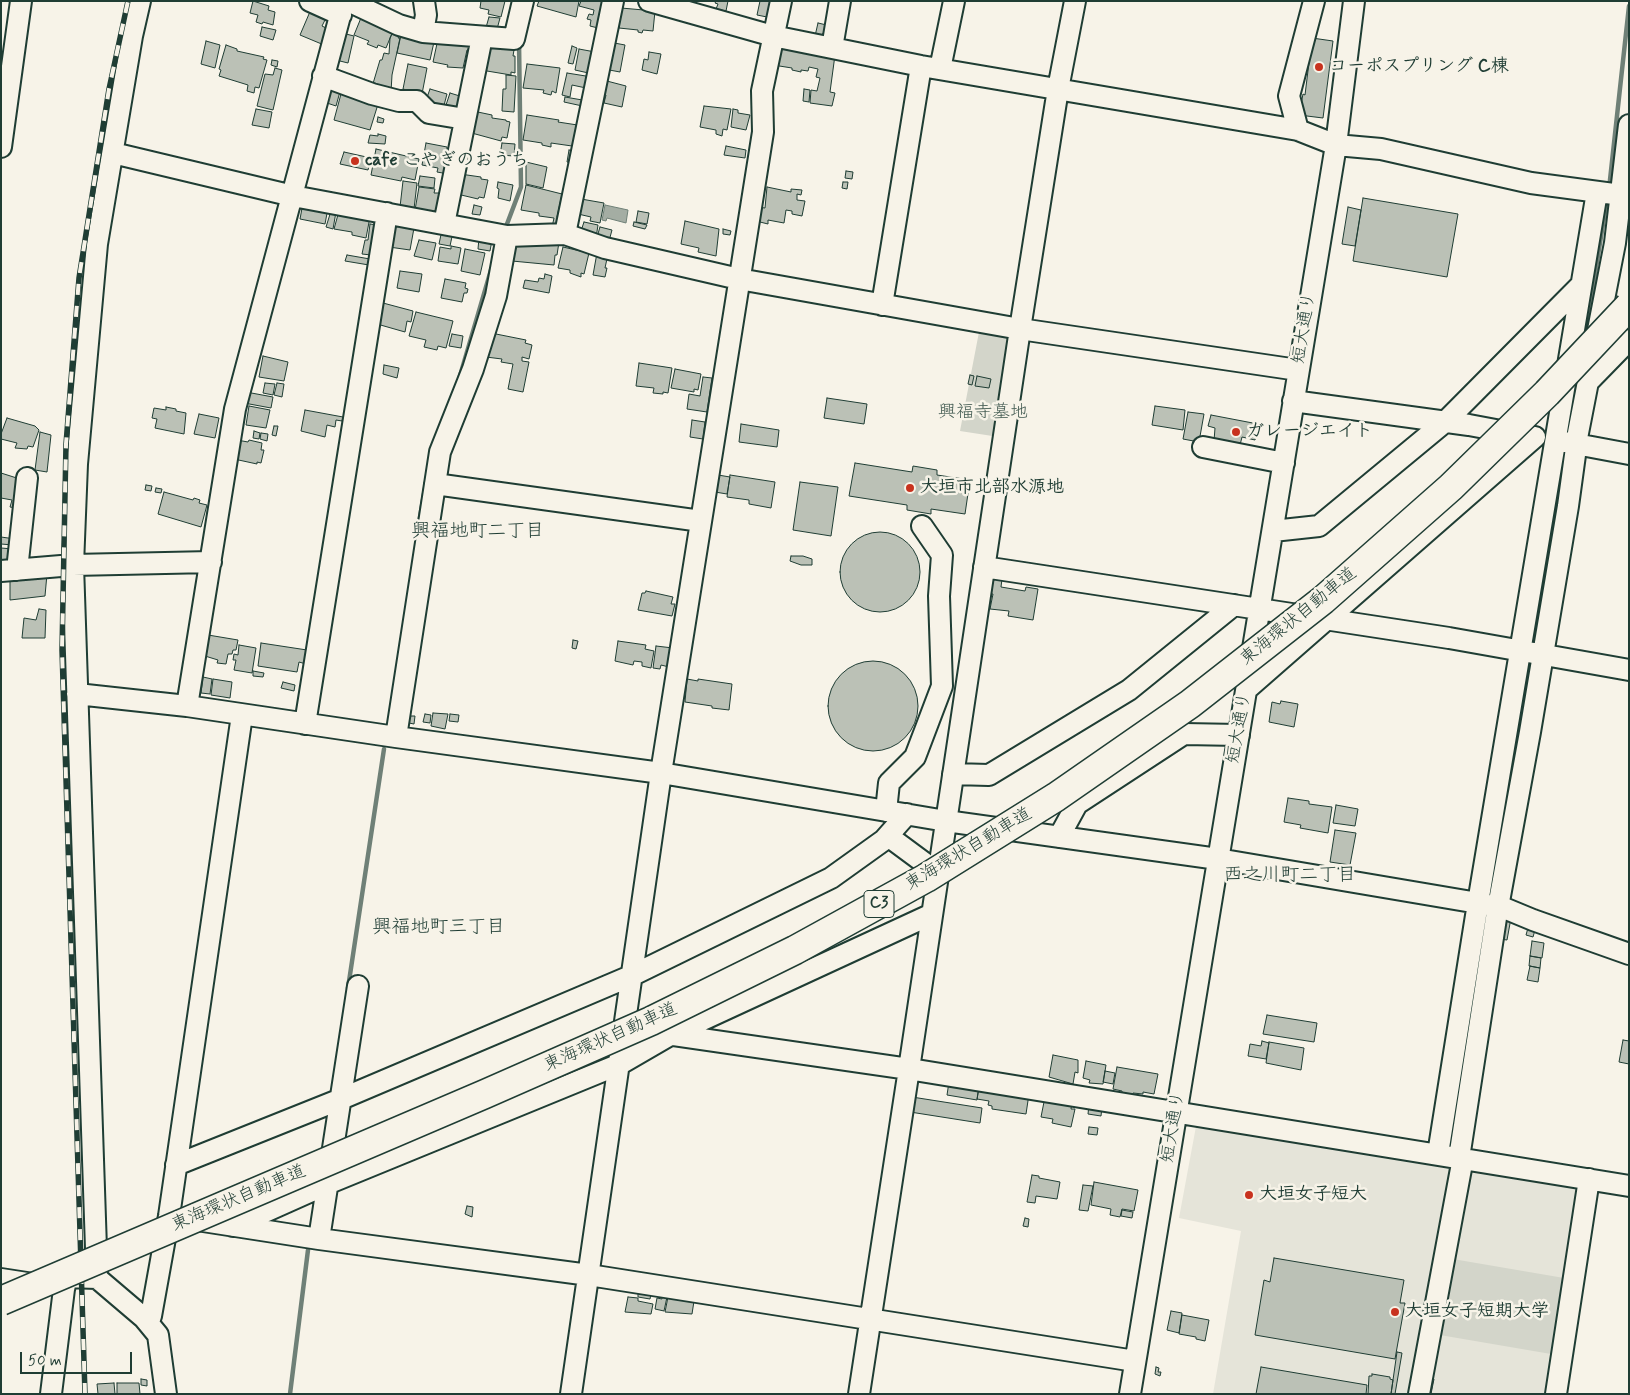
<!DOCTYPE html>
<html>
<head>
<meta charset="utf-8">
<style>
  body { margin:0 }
  #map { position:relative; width:1630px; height:1395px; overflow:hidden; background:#f7f3e8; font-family:Mynerve,sans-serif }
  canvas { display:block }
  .frame { position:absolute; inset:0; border:2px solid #1f3d34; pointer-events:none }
  .scale { position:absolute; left:20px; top:1352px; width:112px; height:22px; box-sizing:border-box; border:2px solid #1f3d34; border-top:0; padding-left:6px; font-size:15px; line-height:18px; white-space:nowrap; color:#1f3d34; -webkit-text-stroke:4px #f7f3e8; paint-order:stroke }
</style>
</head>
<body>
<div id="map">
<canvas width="1630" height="1395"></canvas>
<div class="frame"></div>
<div class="scale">50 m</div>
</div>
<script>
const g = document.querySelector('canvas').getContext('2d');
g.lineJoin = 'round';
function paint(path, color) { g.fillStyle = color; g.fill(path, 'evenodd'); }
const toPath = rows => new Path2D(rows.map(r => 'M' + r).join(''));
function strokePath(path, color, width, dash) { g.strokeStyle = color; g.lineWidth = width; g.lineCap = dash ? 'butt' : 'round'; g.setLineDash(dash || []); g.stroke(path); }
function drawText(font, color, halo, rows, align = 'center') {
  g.font = font + ' Mynerve,"Klee One",sans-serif'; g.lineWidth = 5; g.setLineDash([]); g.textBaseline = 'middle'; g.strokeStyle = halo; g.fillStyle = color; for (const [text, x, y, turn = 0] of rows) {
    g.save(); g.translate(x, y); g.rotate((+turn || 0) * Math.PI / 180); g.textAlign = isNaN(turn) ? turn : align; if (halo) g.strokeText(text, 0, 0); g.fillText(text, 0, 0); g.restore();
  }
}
const built = toPath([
  [1197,1121,1576,1183,1583,1196,1549,1394,1213,1394,1241,1231,1179,1218]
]);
const green = toPath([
  [979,332,1014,337,999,437,960,431],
  [1447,1258,1564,1278,1551,1354,1434,1334]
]);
const water = toPath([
  [605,205,628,210,626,223,607,218,606,221,602,220,605,205]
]);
const stream = toPath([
  [1609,189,1629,6],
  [507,224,521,187,519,41],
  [1585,337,1607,199],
  [460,376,491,270],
  [417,534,429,466],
  [348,988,384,749],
  [290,1394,308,1250]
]);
const building = toPath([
  [253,1,269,6,268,10,275,12,273,25,263,22,262,24,256,22,258,15,250,13,253,1],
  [481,1,505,1,501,17,488,14,489,10,480,8,481,1],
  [539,1,579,1,576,17,537,6,539,1],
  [581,1,608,1,602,29,590,26,591,20,587,19,589,14,593,15,594,10,579,6,581,1],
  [716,1,728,1,726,11,716,9,718,4,715,3,716,1],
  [760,1,771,1,767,17,757,15,760,1],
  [312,7,328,14,322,26,330,30,324,45,300,35,312,7],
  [621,8,655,11,653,31,643,30,642,33,638,32,638,30,619,28,621,8],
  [363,13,395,26,386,48,378,45,377,48,367,44,369,41,354,35,363,13],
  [489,17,500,18,496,33,485,31,489,17],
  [818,23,831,26,829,38,815,36,818,23],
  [262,27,276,30,273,40,260,36,262,27],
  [395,28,402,31,398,38,400,38,392,75,391,92,372,87,380,60,382,60,384,53,389,54,390,38,395,28],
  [342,33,354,36,348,63,336,60,342,33],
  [401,35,434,42,430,60,397,53,401,35],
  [1312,38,1333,41,1323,118,1299,115,1303,94,1305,95,1312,38],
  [438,39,472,42,469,50,467,50,463,68,447,67,448,65,433,62,438,39],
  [206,41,220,45,215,68,201,64,206,41],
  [779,41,835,55,830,92,835,93,832,106,810,103,811,90,817,91,820,78,816,77,818,69,809,67,808,71,801,70,801,72,792,70,792,68,773,65,779,41],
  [609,42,625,45,620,72,604,69,609,42],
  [486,44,515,44,513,56,515,56,515,73,511,72,511,75,481,70,486,44],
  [226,45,237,49,237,51,264,57,263,59,267,60,259,88,255,87,254,93,247,91,248,85,219,76,221,70,219,69,226,45],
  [572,46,577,48,573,64,568,63,572,46],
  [579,49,595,52,593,74,575,70,579,49],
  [649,52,661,54,657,74,642,70,644,59,648,60,649,52],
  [272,60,278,61,277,67,271,65,272,60],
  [408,64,427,68,422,94,403,89,408,64],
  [527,64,560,68,556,93,552,91,551,95,543,93,544,90,523,88,527,64],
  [275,68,282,70,273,110,257,106,265,74,273,75,275,68],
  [567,73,592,77,586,88,572,85,570,97,562,95,567,73],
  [506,75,516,76,514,112,502,111,503,89,506,89,506,75],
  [603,80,626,86,622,107,604,103,606,95,600,94,603,80],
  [326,83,341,88,336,106,321,101,326,83],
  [430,89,447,94,443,109,425,103,430,89],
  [804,89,810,90,809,102,803,101,804,89],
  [450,93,463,97,459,110,446,105,450,93],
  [341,94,364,100,379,101,370,130,334,120,341,94],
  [565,97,588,101,587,107,564,102,565,97],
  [704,106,731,109,727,130,723,129,722,136,716,134,716,130,700,127,704,106],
  [256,109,272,112,269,128,252,125,256,109],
  [733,109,738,110,738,113,750,115,746,130,731,127,733,109],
  [473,111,492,115,492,118,506,120,506,121,510,122,507,138,502,137,501,141,468,132,473,111],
  [527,115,559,120,558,122,584,126,579,147,551,143,551,147,542,145,542,143,523,140,527,115],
  [378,117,384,119,383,123,377,122,378,117],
  [378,134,386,136,385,144,368,143,370,135,378,136,378,134],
  [426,143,447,147,447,150,452,151,448,174,437,172,438,168,422,165,426,143],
  [502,143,515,144,514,156,500,155,502,143],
  [726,146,746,150,745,158,724,155,726,146],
  [376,149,419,159,415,180,402,177,401,181,371,175,376,149],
  [569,150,578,152,576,164,567,162,569,150],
  [344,152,371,158,368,170,340,164,344,152],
  [526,162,547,167,543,188,526,184,526,162],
  [846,171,853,172,852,179,845,178,846,171],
  [460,174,481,177,481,179,488,180,484,198,479,197,478,199,457,194,460,174],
  [420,176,435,178,434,188,418,186,420,176],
  [403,181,417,183,414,209,400,207,403,181],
  [498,182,513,185,510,201,498,198,499,189,497,188,498,182],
  [843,182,848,182,847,189,842,188,843,182],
  [526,185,562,194,557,217,563,218,561,228,552,227,554,218,539,216,539,213,521,210,526,185],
  [419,187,435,189,434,193,443,193,440,213,415,210,419,187],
  [767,187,791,192,791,189,802,190,801,195,797,194,797,200,805,201,802,216,792,214,792,211,786,210,784,223,768,220,768,224,756,221,758,207,765,208,767,187],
  [1363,198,1458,214,1447,277,1353,261,1363,198],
  [581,199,604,203,600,223,590,221,591,217,578,214,581,199],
  [303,203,328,208,325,224,300,219,303,203],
  [474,205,482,207,480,215,472,214,474,205],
  [1348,207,1361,210,1355,246,1342,244,1348,207],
  [331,211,336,212,333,229,326,227,331,211],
  [339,211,370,217,366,238,352,235,352,232,334,229,339,211],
  [638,211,649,213,647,224,636,222,638,211],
  [685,221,719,229,716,256,698,252,699,248,681,244,685,221],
  [584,222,598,225,596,238,580,234,584,222],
  [634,222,647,225,645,229,633,226,634,222],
  [370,224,377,225,371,255,362,254,365,240,368,240,370,224],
  [393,224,414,228,410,250,389,247,393,224],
  [600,227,612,230,609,241,597,237,600,227],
  [723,229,731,231,730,235,723,234,723,229],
  [442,230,453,232,450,246,439,244,442,230],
  [479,238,492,240,490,251,478,249,479,238],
  [419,240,436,243,432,260,414,256,419,240],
  [515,241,559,242,557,255,555,255,554,265,512,261,515,241],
  [451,246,461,248,458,264,438,261,440,247,451,249,451,246],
  [563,247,589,253,584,274,581,273,581,277,570,273,570,270,558,268,563,247],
  [465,249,485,253,480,275,461,271,465,249],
  [597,253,608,254,605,268,607,268,605,277,593,275,597,253],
  [347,255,370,259,369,265,345,261,347,255],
  [400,271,422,274,419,292,397,288,400,271],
  [545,274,552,276,549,293,523,288,525,280,538,282,539,278,544,279,545,274],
  [445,279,466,283,465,288,468,289,467,293,464,293,462,302,441,298,445,279],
  [383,303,413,311,411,322,407,321,405,332,377,324,383,303],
  [416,312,453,321,446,348,438,346,437,350,424,347,426,340,409,336,416,312],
  [491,333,526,340,525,343,532,345,529,359,522,357,522,361,529,362,523,392,508,389,513,364,501,362,502,359,486,357,491,333],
  [452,334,463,336,461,348,449,346,452,334],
  [263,356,288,362,284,381,259,377,263,356],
  [639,363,672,368,668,393,663,392,663,394,653,393,654,388,636,386,639,363],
  [384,365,399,368,397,378,383,374,384,365],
  [675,369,701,374,698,390,694,389,694,392,671,388,675,369],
  [970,375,974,376,972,385,968,384,970,375],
  [977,376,991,379,989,388,975,386,977,376],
  [703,377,712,378,707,412,687,409,689,394,700,396,703,377],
  [265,383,275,384,273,395,263,393,265,383],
  [277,383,284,384,282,397,274,395,277,383],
  [246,392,273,397,271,408,244,403,246,392],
  [827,398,867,404,864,424,824,418,827,398],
  [249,406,270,410,266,428,246,425,249,406],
  [1155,406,1185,410,1183,430,1152,425,1155,406],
  [166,407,176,409,176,411,186,413,184,434,155,428,157,419,152,418,154,408,166,410,166,407],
  [305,410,343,417,342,421,336,420,335,427,327,425,325,437,301,431,305,410],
  [1188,412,1204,414,1199,442,1183,439,1188,412],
  [199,414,219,418,215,438,194,434,199,414],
  [1211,415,1258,424,1255,440,1242,437,1240,445,1214,441,1215,428,1208,426,1211,415],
  [7,418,35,426,39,430,33,447,28,446,27,449,15,448,17,443,1,439,1,434,7,418],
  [692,420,705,422,703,439,690,437,692,420],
  [741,424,779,430,777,447,739,442,741,424],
  [274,426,278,426,276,436,272,435,274,426],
  [254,431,260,433,259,439,253,438,254,431],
  [40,432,51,435,47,472,35,470,40,432],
  [261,433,268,434,267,441,260,439,261,433],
  [237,440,248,442,249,440,262,443,261,450,264,450,261,463,257,462,257,464,234,459,237,440],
  [855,463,912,472,913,466,937,470,937,475,970,480,965,514,931,509,931,514,907,510,907,505,849,496,855,463],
  [1,473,23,480,16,508,10,507,12,500,1,498,1,473],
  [718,475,730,477,727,494,715,492,718,475],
  [730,475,775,482,771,508,749,504,749,500,727,497,730,475],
  [800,482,838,487,831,536,793,530,800,482],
  [146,485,152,486,151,491,145,490,146,485],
  [156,488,162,489,161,493,155,492,156,488],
  [164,492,193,500,194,498,200,500,199,503,207,505,201,527,158,514,164,492],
  '840 572a40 40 0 1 1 80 0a40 40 0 1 1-80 0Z',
  [1,537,15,539,13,545,1,544,1,537],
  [1,548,13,549,11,565,1,565,1,548],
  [791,556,803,556,812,559,812,565,801,565,790,561,791,556],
  [47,574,45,596,10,600,10,575,47,574],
  [991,577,1002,579,1001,587,1025,591,1026,587,1038,589,1033,620,1008,616,1009,611,990,609,993,594,990,594,991,577],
  [646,591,673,597,671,604,675,604,672,616,638,610,642,593,645,593,646,591],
  [39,609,46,610,45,638,22,638,24,618,36,620,39,609],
  [208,635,238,640,236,650,233,650,232,654,228,654,226,664,217,663,218,660,205,656,208,635],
  [573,640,578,641,576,649,572,648,573,640],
  [618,641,646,645,645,649,654,651,651,668,642,666,642,662,634,661,633,665,615,661,618,641],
  [261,643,307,650,306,664,299,662,297,672,258,666,261,643],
  [239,645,256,648,252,673,234,670,236,660,233,660,234,654,238,655,239,645],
  [656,646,673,648,669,667,661,665,660,669,653,668,656,646],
  '828 706a45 45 0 1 1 90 0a45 45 0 1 1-90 0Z',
  [253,671,264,673,263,677,253,676,253,671],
  [203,677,212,679,210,694,201,693,203,677],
  [213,679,232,682,230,698,211,695,213,679],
  [687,679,698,681,698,679,732,684,729,710,712,708,712,706,685,702,687,679],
  [283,682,295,685,294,691,281,688,283,682],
  [1281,701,1298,704,1294,727,1269,722,1272,702,1280,704,1281,701],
  [433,713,448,714,445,729,431,726,433,713],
  [425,714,431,715,430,723,423,722,425,714],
  [450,714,459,715,458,722,449,721,450,714],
  [410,716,415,716,414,724,409,723,410,716],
  [1288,798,1309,801,1309,804,1332,807,1328,833,1300,828,1301,825,1284,822,1288,798],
  [1336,805,1358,809,1355,826,1333,823,1336,805],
  [1335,830,1356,833,1350,865,1330,862,1335,830],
  [1504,917,1511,918,1507,940,1500,939,1504,917],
  [1528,928,1535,930,1533,937,1526,935,1528,928],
  [1532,941,1544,943,1542,958,1530,956,1532,941],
  [1530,956,1541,958,1540,968,1529,966,1530,956],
  [1530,966,1540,968,1538,982,1527,980,1530,966],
  [1267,1015,1317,1023,1314,1042,1263,1034,1267,1015],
  [1623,1040,1629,1041,1629,1064,1619,1062,1623,1040],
  [1262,1041,1269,1043,1266,1059,1248,1056,1250,1044,1261,1046,1262,1041],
  [1269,1042,1304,1048,1301,1070,1266,1063,1269,1042],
  [1053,1055,1078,1060,1078,1073,1075,1072,1073,1084,1049,1077,1053,1055],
  [1086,1061,1106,1065,1103,1084,1089,1083,1090,1080,1083,1078,1086,1061],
  [1117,1067,1158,1074,1154,1094,1143,1092,1143,1094,1133,1093,1133,1096,1122,1094,1122,1091,1113,1089,1117,1067],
  [1105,1071,1115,1073,1113,1084,1103,1082,1105,1071],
  [949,1082,979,1086,977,1100,947,1095,949,1082],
  [979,1087,1029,1094,1026,1114,992,1109,992,1106,988,1105,989,1101,977,1099,979,1087],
  [912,1097,982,1108,980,1123,910,1112,912,1097],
  [1045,1097,1072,1102,1071,1109,1075,1109,1071,1127,1052,1123,1053,1119,1041,1117,1045,1097],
  [1089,1105,1102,1107,1101,1116,1088,1114,1089,1105],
  [1089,1127,1098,1128,1097,1135,1088,1134,1089,1127],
  [1032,1175,1039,1176,1039,1178,1060,1182,1057,1199,1036,1196,1035,1203,1027,1202,1032,1175],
  [1094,1182,1138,1190,1134,1211,1122,1209,1120,1217,1110,1215,1111,1209,1091,1205,1094,1182],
  [1083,1185,1093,1186,1088,1211,1079,1210,1083,1185],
  [467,1206,473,1207,472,1217,465,1214,467,1206],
  [1122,1210,1133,1212,1132,1218,1121,1216,1122,1210],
  [1025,1218,1029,1219,1028,1227,1023,1226,1025,1218],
  [1274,1258,1404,1280,1400,1303,1405,1303,1395,1359,1255,1335,1264,1280,1270,1282,1274,1258],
  [638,1292,651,1294,650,1299,638,1297,638,1292],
  [662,1296,667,1297,664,1311,655,1309,657,1298,662,1299,662,1296],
  [628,1297,638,1298,638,1301,653,1304,651,1314,625,1312,628,1297],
  [668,1297,694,1301,692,1314,665,1312,668,1297],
  [1171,1311,1182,1313,1179,1333,1167,1330,1171,1311],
  [1182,1315,1209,1320,1205,1341,1196,1339,1196,1337,1179,1334,1182,1315],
  [1397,1352,1402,1353,1395,1394,1391,1394,1397,1352],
  [1156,1367,1159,1368,1158,1372,1161,1372,1160,1376,1155,1374,1156,1367],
  [1261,1367,1367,1385,1366,1394,1256,1394,1261,1367],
  [1372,1374,1390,1377,1390,1379,1393,1380,1391,1394,1368,1394,1369,1376,1372,1376,1372,1374],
  [1430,1378,1434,1379,1431,1394,1427,1394,1430,1378],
  [141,1379,147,1380,147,1386,141,1385,141,1379],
  [114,1383,115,1394,98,1394,97,1384,114,1383],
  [117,1383,139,1383,140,1394,117,1394,117,1383]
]);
const minor = toPath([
  [310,1,341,15],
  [344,1,235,409,187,706,396,737,661,773,946,821,1218,859,1478,903,1504,908,1533,920,1629,954],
  [348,1,399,25,423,32,514,39,523,1],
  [649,1,773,36,921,66,1298,130,1336,145,1381,149,1531,183,1629,196],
  [423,32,426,15,424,1],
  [832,48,840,1],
  [940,69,954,1],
  [323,76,372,94,399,101,417,101,429,113,465,119],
  [1298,130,1289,96,1314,1],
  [1,147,21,1],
  [113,153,293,196,507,236,565,234,605,248,739,279,1020,329,1298,370],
  [444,224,482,37],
  [565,234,613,1],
  [882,305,921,66],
  [1588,382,1629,340],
  [1293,401,1469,425,1517,434],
  [1565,442,1629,454],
  [1203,447,1284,463],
  [435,484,701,521],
  [1273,531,1319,526,1446,421,1581,285],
  [984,567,1449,638,1629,670],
  [17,570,27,478],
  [1,571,73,565,211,562],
  [1247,689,1535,437],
  [77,694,187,706],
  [305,724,387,213],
  [396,737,440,452,473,369,496,296,507,236],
  [953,774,989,775,1129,690,1234,605],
  [886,811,889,783,915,757,942,686,939,596,942,555,922,526],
  [888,836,938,873],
  [1059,837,1077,804,1184,734,1239,735],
  [632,1029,909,1069,1629,1186],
  [1438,1154,1478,903,1597,192],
  [1459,1158,1496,918,1530,732,1568,506,1578,433,1615,243,1629,125],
  [176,1165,341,1099,633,975,831,878,884,840,907,814],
  [190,1219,319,1239,589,1275,1135,1361],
  [233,1226,327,1184,620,1064,670,1035,932,914],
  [319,1239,358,986],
  [97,1278,73,565,77,464,97,244,132,36,140,1],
  [1,1279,40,1285],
  [144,1318,151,1316,169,1216,242,715],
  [51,1394,64,1289,67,1277,97,1278,144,1318,158,1335,166,1394],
  [571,1394,661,773,763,132,762,91,781,1],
  [859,1394,909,1069,1020,329,1058,89,1075,1],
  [1130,1394,1336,145,1354,1],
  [1419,1394,1463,1158],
  [1556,1394,1589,1179]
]);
const rail = toPath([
  [85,1394,62,650,66,444,79,278,109,89,128,1]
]);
const highwayBridge = toPath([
  [1,1301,485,1094,651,1021,795,950,926,878,1056,797,1190,704,1323,600,1451,487,1547,393,1629,306]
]);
const markers = [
  [1319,67,5,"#c8321e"],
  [355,161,5,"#c8321e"],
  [1236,432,5,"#c8321e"],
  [910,488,5,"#c8321e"],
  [1249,1195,5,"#c8321e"],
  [1395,1312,5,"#c8321e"]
];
const shields = [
  [879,904,30]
];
const shieldNames = [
  ["C3",879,904]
];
const poiNames = [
  ["コーポスプリング C棟",1329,67],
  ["cafe こやぎのおうち",365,161],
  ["ガレージエイト",1246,432],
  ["大垣市北部水源地",920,488],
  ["大垣女子短大",1259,1195],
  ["大垣女子短期大学",1405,1312]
];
const streetNames = [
  ["短大通り",1305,328,-81],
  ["東海環状自動車道",1299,617,-39],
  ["短大通り",1240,728,-80],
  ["東海環状自動車道",969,850,-31],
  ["東海環状自動車道",611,1038,-24],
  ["短大通り",1174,1127,-81],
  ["東海環状自動車道",239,1199,-23]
];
const parkNames = [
  ["興福寺墓地",983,413]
];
const neighbourhoodNames = [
  ["興福地町二丁目",478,532],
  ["西之川町二丁目",1290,876],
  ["興福地町三丁目",439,928]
];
paint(built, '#e5e4d9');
paint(green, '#d3d5ca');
paint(water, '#a4ada3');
strokePath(water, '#6f8077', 1);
strokePath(stream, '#6f8077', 4.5);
paint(building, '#bbc1b6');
strokePath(building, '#1f3d34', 1);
strokePath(minor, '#1f3d34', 24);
strokePath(minor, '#f7f3e8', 20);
strokePath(rail, '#1f3d34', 5.5);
strokePath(rail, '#f7f3e8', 4, [11]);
strokePath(highwayBridge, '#1f3d34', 31, []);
strokePath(highwayBridge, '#f7f3e8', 28);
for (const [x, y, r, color] of markers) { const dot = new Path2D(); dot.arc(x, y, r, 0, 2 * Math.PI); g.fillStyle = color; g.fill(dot); strokePath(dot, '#f7f3e8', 2); }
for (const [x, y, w] of shields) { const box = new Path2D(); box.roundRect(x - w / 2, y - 13.5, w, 27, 4); g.fillStyle = '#f7f3e8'; g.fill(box); strokePath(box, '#1f3d34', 1); }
drawText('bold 16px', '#1f3d34', null, shieldNames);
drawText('bold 18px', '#1f3d34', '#f7f3e8', poiNames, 'left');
drawText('18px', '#1f3d34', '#f7f3e8', streetNames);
drawText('18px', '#435b52', '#f7f3e8', parkNames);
drawText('19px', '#1f3d34', '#f7f3e8', neighbourhoodNames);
</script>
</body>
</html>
